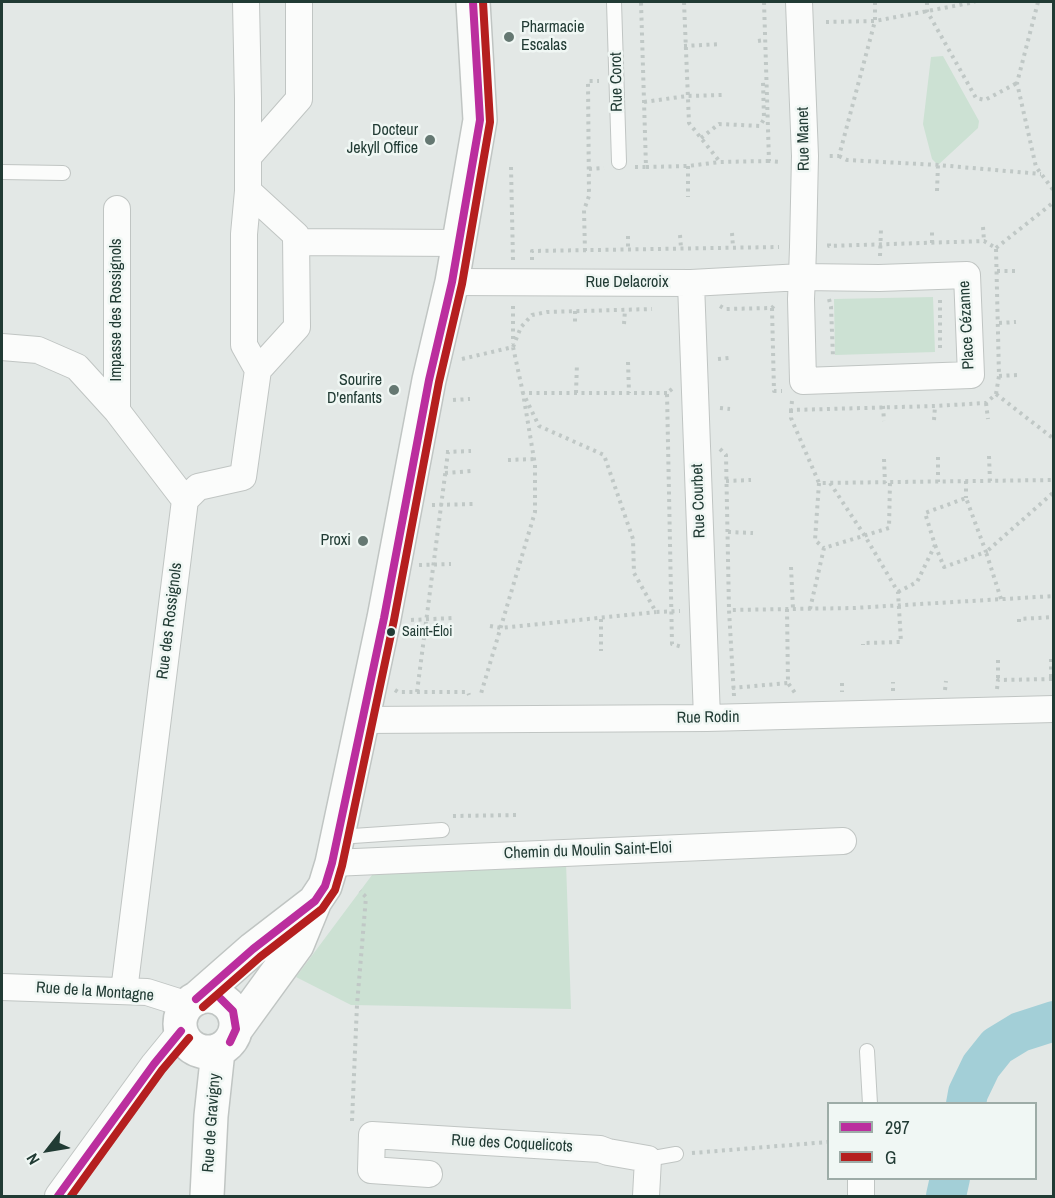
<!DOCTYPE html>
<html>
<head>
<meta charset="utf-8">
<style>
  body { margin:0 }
  #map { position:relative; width:1055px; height:1198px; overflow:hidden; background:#e3e8e6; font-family:"Archivo Narrow",sans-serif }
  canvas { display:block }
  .frame { position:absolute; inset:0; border:3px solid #213b34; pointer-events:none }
  .legend { position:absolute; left:827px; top:1102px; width:210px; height:78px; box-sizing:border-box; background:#f0f7f4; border:2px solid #9daca7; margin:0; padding:8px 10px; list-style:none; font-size:18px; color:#213b34 }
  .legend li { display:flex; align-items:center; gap:12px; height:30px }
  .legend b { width:30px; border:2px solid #9daca7 }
  .north { position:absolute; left:18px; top:1120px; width:60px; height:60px; -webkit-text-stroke:4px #f0f7f4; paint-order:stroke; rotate:239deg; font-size:16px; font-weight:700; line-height:24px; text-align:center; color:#213b34 }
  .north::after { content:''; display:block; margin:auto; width:21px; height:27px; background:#213b34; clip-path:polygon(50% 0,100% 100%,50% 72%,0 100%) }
</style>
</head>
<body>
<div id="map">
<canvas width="1055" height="1198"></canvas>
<div class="frame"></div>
<ul class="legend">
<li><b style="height:8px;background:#bb2e9e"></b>297</li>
<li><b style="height:8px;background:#b51f1f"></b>G</li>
</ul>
<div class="north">N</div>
</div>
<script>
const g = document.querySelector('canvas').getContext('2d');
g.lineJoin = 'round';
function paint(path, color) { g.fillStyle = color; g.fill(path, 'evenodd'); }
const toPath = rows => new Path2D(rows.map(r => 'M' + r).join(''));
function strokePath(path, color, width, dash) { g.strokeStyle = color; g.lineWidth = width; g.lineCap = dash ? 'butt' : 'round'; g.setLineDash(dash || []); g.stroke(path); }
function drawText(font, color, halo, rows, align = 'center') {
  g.font = font + ' "Archivo Narrow",sans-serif'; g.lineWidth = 5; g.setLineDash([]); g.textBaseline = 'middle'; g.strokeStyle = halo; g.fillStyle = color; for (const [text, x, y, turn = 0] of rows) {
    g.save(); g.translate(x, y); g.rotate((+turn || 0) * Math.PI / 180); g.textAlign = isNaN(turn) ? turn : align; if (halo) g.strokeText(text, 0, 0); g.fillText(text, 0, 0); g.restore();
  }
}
const green = toPath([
  [943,56,979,121,978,128,938,165,932,159,923,124,931,57],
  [933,297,935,352,835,355,834,299],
  [566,862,571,1009,351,1005,296,977,375,871]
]);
const river = toPath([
  [966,1104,968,1093,981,1066,997,1046,1020,1032,1054,1021],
  [946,1196,950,1178]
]);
const path = toPath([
  [684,2,689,123,720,162],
  [764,2,769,161,782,162],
  [875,2,875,21,975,2],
  [927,2,927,11,976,98,985,100,1017,83],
  [1038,2,1017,83,1036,167,1054,191],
  [826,22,875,21,839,156,828,156],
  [758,41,765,40],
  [684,46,721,44],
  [644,102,687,96,722,95],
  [701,138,719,124,760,126,764,119,763,82],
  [839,156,847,160,938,165,1041,174],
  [688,166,688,197],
  [511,167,513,260],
  [635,167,646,167,641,2],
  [646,167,688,166,720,162,769,161],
  [589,169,604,168],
  [937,191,938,165],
  [983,227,984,241],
  [732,233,733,247],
  [680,235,681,248],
  [628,236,628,250],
  [932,243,932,228],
  [996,248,1054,202],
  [585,251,584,210,589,196,588,81,599,81],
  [880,256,881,229],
  [532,260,532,251,779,247],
  [997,271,1015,271],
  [829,299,831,307,833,357],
  [940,300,940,352],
  [513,306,513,344],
  [720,306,725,309,772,308,776,303],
  [772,308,774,391,782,391],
  [575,311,575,325],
  [999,323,1016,322],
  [624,324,625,310],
  [513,347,521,327,532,315,547,312,652,309],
  [462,359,513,347,523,393,535,465,535,512,480,697],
  [718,359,729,358],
  [628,362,629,393],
  [999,376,1017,375],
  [672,389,667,393,672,644,682,647],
  [576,393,577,363],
  [667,393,523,393,539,426,604,455,633,539,634,573,656,612,680,611],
  [996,394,1054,439],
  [453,400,470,399],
  [792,401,791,410,935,406,986,403,996,394,999,376,996,248,984,241,829,246,829,243],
  [986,403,988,419],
  [883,406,884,421],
  [720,408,730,409],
  [791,410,791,418,819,483,1054,480],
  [934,420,935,406],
  [720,449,726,455,729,610],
  [446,452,471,451],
  [989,456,990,481],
  [938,457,938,482],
  [884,459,885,483],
  [508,460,534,459],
  [445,473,472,471],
  [726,481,751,480],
  [966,481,966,498],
  [819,483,815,540,824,548],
  [830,483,865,536,898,592,901,642,863,643,863,645],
  [432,505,473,504],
  [728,532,753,533],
  [419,565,451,564],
  [791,567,793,609],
  [898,592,917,582,935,545,925,513,966,498,986,552,944,567,935,545],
  [1001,599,986,552,1054,492],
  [787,609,788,683,795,693],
  [810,609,824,548,889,528,890,482],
  [601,619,601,651],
  [411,620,452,618],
  [1019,622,1019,619,1054,617],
  [490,626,501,628,656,612],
  [1051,659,1051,679],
  [998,660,998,680],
  [842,683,842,692],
  [732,688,788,683],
  [997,689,998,680,1054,679],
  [395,690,398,692,468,692,469,695],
  [945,690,946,681],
  [893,691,893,682],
  [417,692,448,452],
  [734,696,729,610,854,608,1054,596],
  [453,816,518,815],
  [352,1121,357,1005,366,897,360,891],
  [692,1153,828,1142]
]);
const service = toPath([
  [614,2,619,162],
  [2,172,63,173],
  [338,837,442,830],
  [867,1051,870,1104],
  [648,1159,676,1154]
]);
const minor = toPath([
  [246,2,248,99,248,191,244,234,244,345,258,370,297,327,296,235,248,191],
  [248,157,299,99,299,2],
  [117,209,117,411],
  [296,242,458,243],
  [452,282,691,283,802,277,879,278,967,275,971,375,803,381,801,299,802,277,803,247,805,156,799,2],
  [691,283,707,718],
  [2,347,38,350,77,367,117,411,185,500,124,991],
  [185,500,198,487,243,477,258,370],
  [362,720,707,718,1054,709],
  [332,863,843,841],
  [2,987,147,992,188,1005],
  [429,1174,371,1170,372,1135,600,1149,608,1152,648,1159,646,1196],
  [58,1196,154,1064,181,1031],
  [861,1196,861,1178]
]);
const tertiary = toPath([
  '180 1024a28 28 0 1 1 56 0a28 28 0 1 1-56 0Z',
  [196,999,253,949,314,902],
  [236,1029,297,945,315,901,325,886,332,863,384,618,429,380,452,282,480,120,473,2],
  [207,1196,211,1116,218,1051]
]);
const bus1 = toPath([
  [196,999,253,949,315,901,325,886,332,863,384,618,429,380,452,282,480,120,473,2],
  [221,999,233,1011,236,1029,230,1042],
  [58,1196,154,1064,181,1031]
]);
const bus2 = toPath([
  [203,1007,260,957,322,909,335,890,342,866,394,620,439,382,462,284,490,122,483,2],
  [71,1196,162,1070,189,1038]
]);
const markers = [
  [509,37,6,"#657872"],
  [430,140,6,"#657872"],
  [394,390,6,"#657872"],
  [363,541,6,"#657872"],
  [391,632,5,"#213b34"]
];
const busNames = [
  ["Saint-Éloi",402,632]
];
const poiNames = [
  ["Pharmacie",521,28,"left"],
  ["Escalas",521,46,"left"],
  ["Docteur",418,131],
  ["Jekyll Office",418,149],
  ["Sourire",382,381],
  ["D'enfants",382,399],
  ["Proxi",351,541]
];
const streetNames = [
  ["Rue Corot",617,82,-91],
  ["Rue Manet",804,139,-91],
  ["Rue Delacroix",627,283],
  ["Impasse des Rossignols",117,310,-90],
  ["Place Cézanne",967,325,-93],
  ["Rue Courbet",699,501,-92],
  ["Rue des Rossignols",170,621,-83],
  ["Rue Rodin",708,718,-1],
  ["Chemin du Moulin Saint-Eloi",588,851,-2],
  ["Rue de la Montagne",95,992,4],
  ["Rue de Gravigny",212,1123,-86],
  ["Rue des Coquelicots",512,1144,3]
];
paint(green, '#cce1d3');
strokePath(river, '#a3cfd7', 40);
strokePath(service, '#c0c5c3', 16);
strokePath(minor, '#c0c5c3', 28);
strokePath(tertiary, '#c0c5c3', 36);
strokePath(path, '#c0c8c6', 4, [3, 4.5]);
strokePath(service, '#fbfcfb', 14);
strokePath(minor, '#fbfcfb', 26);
strokePath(tertiary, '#fbfcfb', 33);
strokePath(bus1, '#bb2e9e', 8);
strokePath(bus2, '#b51f1f', 8);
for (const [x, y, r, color] of markers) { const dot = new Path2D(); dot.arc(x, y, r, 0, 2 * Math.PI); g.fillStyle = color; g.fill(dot); strokePath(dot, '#f0f7f4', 2); }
drawText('14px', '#213b34', '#f0f7f4', busNames, 'left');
drawText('16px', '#213b34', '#f0f7f4', poiNames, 'right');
drawText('16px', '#213b34', '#f0f7f4', streetNames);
</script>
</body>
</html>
